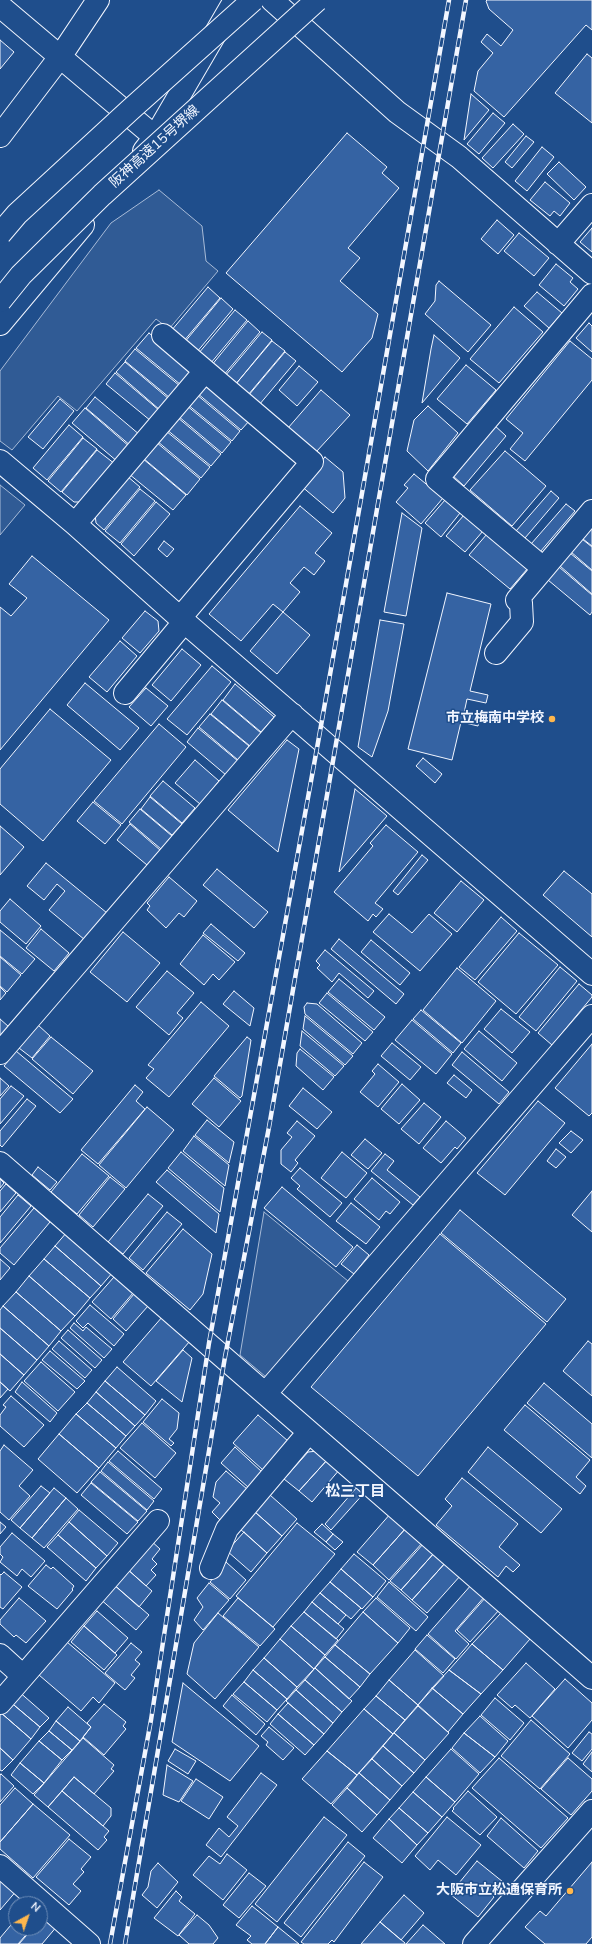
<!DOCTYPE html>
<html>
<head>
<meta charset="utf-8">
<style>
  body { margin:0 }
  #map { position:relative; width:592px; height:1944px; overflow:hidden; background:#1f4e8c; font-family:"Nunito Sans",sans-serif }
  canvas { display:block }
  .north { position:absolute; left:8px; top:1896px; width:40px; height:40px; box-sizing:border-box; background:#1f4e8c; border:1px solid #7391ba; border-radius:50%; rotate:40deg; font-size:11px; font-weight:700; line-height:16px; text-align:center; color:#f2f6ff }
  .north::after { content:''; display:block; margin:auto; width:14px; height:18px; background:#ffb74d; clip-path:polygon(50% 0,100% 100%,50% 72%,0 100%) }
</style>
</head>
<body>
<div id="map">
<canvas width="592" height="1944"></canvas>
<div class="north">N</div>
</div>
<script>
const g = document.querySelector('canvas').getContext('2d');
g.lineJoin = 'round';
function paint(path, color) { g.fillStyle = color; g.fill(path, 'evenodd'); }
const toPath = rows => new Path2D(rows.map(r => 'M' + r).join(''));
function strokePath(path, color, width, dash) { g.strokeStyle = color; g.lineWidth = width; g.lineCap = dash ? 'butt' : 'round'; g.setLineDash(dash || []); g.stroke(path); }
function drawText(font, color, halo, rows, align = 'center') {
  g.font = font + ' "Nunito Sans","Noto Sans JP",sans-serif'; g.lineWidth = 3; g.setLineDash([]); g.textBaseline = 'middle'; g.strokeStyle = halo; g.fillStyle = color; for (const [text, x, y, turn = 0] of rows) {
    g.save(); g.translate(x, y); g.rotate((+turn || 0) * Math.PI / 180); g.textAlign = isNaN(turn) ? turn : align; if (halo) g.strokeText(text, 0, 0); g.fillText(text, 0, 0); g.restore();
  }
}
const built = toPath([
  [159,190,202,226,206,261,218,271,169,329,156,319,77,411,58,396,12,450,0,441,0,371,111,223,159,190],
  [0,485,25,505,0,535,0,485],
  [264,1212,348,1281,266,1377,240,1355,264,1212]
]);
const building = toPath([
  [487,0,592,0,592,30,586,25,504,117,474,91,478,71,493,53,481,42,487,34,501,46,513,30,489,9,486,1,487,0],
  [0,40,14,52,0,69,0,40],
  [587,54,592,58,592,123,555,93,587,54],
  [471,94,489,110,464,140,471,94],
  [493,113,505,123,479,154,467,144,493,113],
  [513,124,524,134,493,168,482,158,513,124],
  [347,133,387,167,382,173,399,188,348,248,360,258,340,281,378,314,372,338,342,372,226,273,347,133],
  [526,136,534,142,512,168,505,162,526,136],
  [542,147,554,157,527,191,515,181,542,147],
  [559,162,586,187,574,200,547,174,559,162],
  [545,182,570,203,560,216,554,211,550,216,530,200,545,182],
  [497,220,514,235,498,254,481,239,497,220],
  [592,228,592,252,580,242,592,228],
  [519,233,549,258,534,276,504,251,519,233],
  [556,264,573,278,570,282,578,289,564,306,539,285,556,264],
  [439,281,491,325,468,352,425,314,435,301,436,285,439,281],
  [208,287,220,298,183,342,171,331,208,287],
  [537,292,562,313,549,328,524,306,537,292],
  [221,298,233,309,196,353,184,343,221,298],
  [514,307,543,332,499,383,470,359,514,307],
  [235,310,247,320,210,364,198,354,235,310],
  [248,321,260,332,223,376,211,366,248,321],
  [589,323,592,326,592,352,576,338,589,323],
  [262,332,272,340,235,385,225,376,262,332],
  [149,333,193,371,181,385,136,348,149,333],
  [434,335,460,358,422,403,431,349,434,335],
  [272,341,285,351,248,395,235,385,272,341],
  [570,341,592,359,592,380,525,461,510,449,523,433,506,419,570,341],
  [135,349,180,386,170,398,125,361,135,349],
  [285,352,296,361,259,405,248,396,285,352],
  [125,362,169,399,160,410,116,372,125,362],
  [466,365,496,390,467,424,437,399,466,365],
  [299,366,318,382,297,406,279,390,299,366],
  [115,373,160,411,151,421,106,384,115,373],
  [205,383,250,420,241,430,197,393,205,383],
  [321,390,350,415,316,452,288,428,321,390],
  [196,394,240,431,232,441,187,404,196,394],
  [95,397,140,435,131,446,86,408,95,397],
  [60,399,74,411,43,449,28,437,60,399],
  [186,405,231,442,222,453,178,416,186,405],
  [428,406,458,433,428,471,407,451,414,420,428,406],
  [85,408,130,447,118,462,72,423,85,408],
  [177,417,221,454,211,466,166,429,177,417],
  [493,424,506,436,464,486,451,474,493,424],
  [69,425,83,437,47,480,33,468,69,425],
  [166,431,210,467,201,478,157,441,166,431],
  [83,438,97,449,61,492,48,481,83,438],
  [156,442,200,479,187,495,143,458,156,442],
  [97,450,115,464,83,502,74,502,62,492,97,450],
  [505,451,546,486,512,526,470,490,505,451],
  [325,457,343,472,345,498,333,513,300,485,325,457],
  [142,458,186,495,173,510,129,474,142,458],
  [414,474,443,498,421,524,396,502,408,488,404,485,414,474],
  [127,476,140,487,104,530,96,523,95,514,127,476],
  [140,489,155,501,120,543,105,531,140,489],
  [551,491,559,498,525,538,516,531,551,491],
  [445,500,460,513,441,537,425,523,445,500],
  [156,502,170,514,134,556,121,544,156,502],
  [566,504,575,511,540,552,531,544,566,504],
  [300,506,332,533,315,553,325,561,314,575,304,567,290,583,300,592,283,612,273,604,241,641,209,614,300,506],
  [402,513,422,528,406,616,384,612,402,513],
  [464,515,483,531,465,552,446,536,464,515],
  [592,528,592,546,583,539,592,528],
  [487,534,528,568,510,589,469,555,487,534],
  [582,539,592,547,592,570,571,552,582,539],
  [164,541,174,549,167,557,158,549,164,541],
  [570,553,592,571,592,594,560,566,570,553],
  [32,556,109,620,0,750,0,607,11,616,27,598,9,584,32,556],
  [559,567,592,595,592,612,590,615,548,580,559,567],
  [447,593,491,604,470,691,488,695,486,703,467,699,464,713,480,717,478,726,461,722,452,760,408,749,447,593],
  [145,611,158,621,159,631,140,653,122,638,145,611],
  [283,612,310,635,277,674,250,651,283,612],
  [380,620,404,624,388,711,372,757,358,747,380,620],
  [120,641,137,656,107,692,89,677,120,641],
  [182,649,201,665,171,701,152,685,182,649],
  [212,666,231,682,187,735,167,719,212,666],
  [85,683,139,728,120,750,67,705,85,683],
  [235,684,274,717,261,732,223,700,235,684],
  [146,688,168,706,151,726,129,707,146,688],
  [222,700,261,733,250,746,211,714,222,700],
  [50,709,111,760,43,841,0,804,0,769,50,709],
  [210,714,249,746,238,760,199,727,210,714],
  [159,724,186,747,122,824,94,801,159,724],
  [198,728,238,761,226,775,187,742,198,728],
  [287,740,299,749,278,852,228,810,287,740],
  [423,758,442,774,435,783,416,766,423,758],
  [195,760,219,781,200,804,175,783,195,760],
  [163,781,195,808,182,823,150,796,163,781],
  [355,789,387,816,339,872,355,789],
  [150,797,182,824,172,835,141,809,150,797],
  [93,802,121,825,105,844,77,821,93,802],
  [140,809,172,836,161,849,129,822,140,809],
  [130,824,160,850,147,865,117,840,130,824],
  [386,825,418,852,375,903,383,909,376,917,373,914,368,921,334,892,373,846,370,843,386,825],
  [0,826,24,847,0,875,0,826],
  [422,855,428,860,398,895,393,891,422,855],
  [46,863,107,913,85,940,49,910,65,891,57,884,44,900,27,886,46,863],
  [217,869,268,912,254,928,203,885,217,869],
  [564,871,592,894,592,937,543,895,564,871],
  [169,877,197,901,184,917,179,913,166,928,147,910,150,906,147,903,169,877],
  [461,881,484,900,457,932,434,913,461,881],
  [10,899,41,926,26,944,0,922,0,911,10,899],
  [389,914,412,933,429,914,452,934,420,971,373,932,389,914],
  [501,917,517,931,475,980,459,967,501,917],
  [211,924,245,953,238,961,203,933,211,924],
  [41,929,69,953,54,971,26,948,41,929],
  [0,930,35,959,22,974,0,956,0,930],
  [123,932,160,963,127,1002,90,972,123,932],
  [519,933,558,965,516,1014,478,982,519,933],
  [203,935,235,962,219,980,213,974,204,985,180,964,203,935],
  [339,939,404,994,396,1004,331,949,339,939],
  [371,940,410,973,400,985,361,952,371,940],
  [325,950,374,991,368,998,339,973,332,982,317,968,320,965,316,961,325,950],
  [0,957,21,975,7,992,0,986,0,957],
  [560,967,577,981,536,1031,519,1017,560,967],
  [457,968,496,1001,462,1043,423,1010,457,968],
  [167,971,194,993,177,1013,183,1018,169,1035,136,1007,167,971],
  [339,979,385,1017,374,1030,328,992,339,979],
  [579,984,592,995,592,997,552,1045,538,1033,579,984],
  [0,987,6,993,0,1000,0,987],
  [234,991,254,1008,250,1026,223,1004,234,991],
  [327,993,373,1032,365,1041,319,1003,327,993],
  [201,1002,229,1026,169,1097,146,1078,154,1069,148,1065,201,1002],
  [307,1003,317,1004,362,1043,353,1054,305,1014,304,1007,307,1003],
  [501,1009,530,1032,512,1053,484,1029,501,1009],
  [421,1010,461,1043,453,1053,413,1019,421,1010],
  [305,1016,353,1056,345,1065,303,1029,305,1016],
  [0,1019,9,1027,0,1038,0,1019],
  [412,1020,452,1054,436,1074,395,1040,412,1020],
  [38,1025,50,1036,32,1058,19,1048,38,1025],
  [302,1031,344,1066,335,1076,300,1046,302,1031],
  [479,1031,517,1063,502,1081,464,1049,479,1031],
  [51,1037,93,1071,73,1094,32,1059,51,1037],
  [247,1037,251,1040,242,1096,240,1098,214,1076,247,1037],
  [392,1043,421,1067,410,1080,381,1056,392,1043],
  [592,1044,592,1113,589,1116,555,1088,592,1044],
  [300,1049,334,1077,323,1090,296,1066,297,1053,300,1049],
  [16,1051,73,1099,60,1113,4,1066,16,1051],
  [462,1052,509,1092,499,1104,452,1065,462,1052],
  [378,1064,399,1082,378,1107,360,1092,375,1074,372,1071,378,1064],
  [454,1075,472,1090,466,1098,447,1083,454,1075],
  [0,1078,9,1086,0,1096,0,1078],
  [214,1078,241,1101,219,1127,192,1104,214,1078],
  [402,1084,420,1100,399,1124,381,1109,402,1084],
  [135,1085,143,1092,136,1101,145,1109,98,1164,81,1150,135,1085],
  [11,1086,24,1096,0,1124,0,1099,11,1086],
  [303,1088,332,1112,317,1129,289,1106,303,1088],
  [27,1099,36,1106,2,1147,0,1145,0,1131,27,1099],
  [538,1101,565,1123,505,1195,477,1173,538,1101],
  [424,1103,441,1117,419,1144,401,1129,424,1103],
  [147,1107,174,1130,126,1188,99,1165,147,1107],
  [207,1120,234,1142,229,1163,195,1135,207,1120],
  [297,1121,315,1136,295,1160,298,1163,291,1172,281,1164,281,1150,292,1137,287,1133,297,1121],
  [446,1121,466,1138,457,1149,455,1147,441,1163,423,1148,446,1121],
  [571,1131,583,1140,571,1153,559,1143,571,1131],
  [194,1136,229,1165,225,1186,183,1151,194,1136],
  [365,1139,382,1153,368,1169,351,1155,365,1139],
  [556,1149,566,1157,556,1168,547,1161,556,1149],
  [181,1152,224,1188,220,1212,168,1168,181,1152],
  [342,1152,367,1173,346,1198,321,1178,342,1152],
  [82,1154,109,1176,77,1214,51,1192,82,1154],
  [385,1154,394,1161,387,1170,420,1197,413,1205,371,1171,385,1154],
  [38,1167,57,1182,50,1190,32,1175,38,1167],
  [300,1168,342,1203,330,1217,297,1189,300,1186,291,1178,300,1168],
  [167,1170,219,1214,216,1233,156,1182,167,1170],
  [110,1177,125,1189,93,1227,79,1215,110,1177],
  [372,1178,400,1202,390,1214,386,1211,379,1220,354,1199,372,1178],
  [0,1179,4,1183,0,1188,0,1179],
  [6,1184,16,1193,0,1212,0,1191,6,1184],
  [282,1187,353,1247,336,1267,264,1208,282,1187],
  [592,1191,592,1232,572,1215,592,1191],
  [148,1194,163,1206,123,1254,108,1242,148,1194],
  [18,1195,31,1206,0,1243,0,1217,18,1195],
  [351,1203,380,1227,366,1244,336,1221,351,1203],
  [34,1208,50,1222,14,1265,0,1253,0,1248,34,1208],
  [460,1210,566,1299,547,1322,441,1233,460,1210],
  [167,1212,182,1224,143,1270,129,1258,167,1212],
  [183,1229,212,1254,203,1294,190,1310,146,1273,183,1229],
  [67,1232,113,1272,101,1286,55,1246,67,1232],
  [440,1234,546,1324,418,1476,311,1387,440,1234],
  [357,1245,369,1255,354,1274,341,1264,357,1245],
  [55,1246,101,1286,90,1298,44,1259,55,1246],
  [0,1259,10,1268,0,1280,0,1259],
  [44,1259,90,1298,75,1316,29,1276,44,1259],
  [29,1276,75,1316,61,1331,16,1292,29,1276],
  [114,1277,133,1293,111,1319,92,1302,114,1277],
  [16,1292,61,1331,49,1346,3,1306,16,1292],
  [134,1294,148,1306,126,1331,113,1319,134,1294],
  [90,1305,124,1334,114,1346,88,1323,83,1328,76,1321,90,1305],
  [3,1306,49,1346,37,1360,0,1328,0,1310,3,1306],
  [163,1316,190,1341,151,1386,123,1362,163,1316],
  [74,1323,83,1331,86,1327,112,1349,104,1358,70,1328,74,1323],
  [0,1328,37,1360,24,1375,0,1354,0,1328],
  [68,1330,102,1360,95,1368,61,1338,68,1330],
  [59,1341,92,1370,85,1378,52,1349,59,1341],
  [588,1341,592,1344,592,1396,563,1371,588,1341],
  [183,1350,192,1358,182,1402,156,1381,183,1350],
  [50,1351,85,1381,77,1389,42,1360,50,1351],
  [0,1354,24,1375,10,1391,0,1382,0,1354],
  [41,1362,75,1392,58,1411,24,1381,41,1362],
  [117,1367,156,1401,145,1415,105,1381,117,1367],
  [105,1381,145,1415,135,1426,96,1392,105,1381],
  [0,1382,8,1389,0,1398,0,1382],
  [22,1382,57,1413,50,1422,15,1392,22,1382],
  [544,1383,592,1424,592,1458,527,1403,544,1383],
  [96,1392,135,1426,126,1436,87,1403,96,1392],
  [11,1396,44,1425,24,1447,0,1426,0,1415,6,1407,3,1405,11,1396],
  [162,1399,179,1413,177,1429,169,1439,174,1443,171,1446,143,1422,162,1399],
  [87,1403,126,1436,116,1448,76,1414,87,1403],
  [525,1405,590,1460,576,1477,586,1486,580,1494,504,1430,525,1405],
  [76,1414,116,1448,99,1468,59,1434,76,1414],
  [258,1415,288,1441,263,1470,233,1443,258,1415],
  [142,1423,176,1453,155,1478,120,1448,142,1423],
  [59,1434,99,1468,77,1493,38,1459,59,1434],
  [4,1445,33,1470,19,1486,30,1496,9,1520,0,1512,0,1451,4,1445],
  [235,1447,262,1472,249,1488,221,1463,235,1447],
  [488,1447,562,1509,541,1533,468,1472,488,1447],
  [118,1451,162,1489,154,1499,109,1461,118,1451],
  [318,1451,328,1459,299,1491,284,1479,308,1452,318,1451],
  [328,1459,340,1469,312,1502,299,1491,328,1459],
  [108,1462,154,1501,147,1510,101,1471,108,1462],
  [226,1471,247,1489,221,1521,212,1512,220,1503,213,1497,216,1482,226,1471],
  [100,1472,147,1511,138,1521,91,1482,100,1472],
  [462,1478,518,1524,499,1547,520,1565,513,1572,506,1566,498,1577,436,1525,452,1506,445,1499,462,1478],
  [91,1483,138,1522,127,1534,81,1495,91,1483],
  [41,1486,50,1493,20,1528,11,1520,41,1486],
  [358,1486,365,1492,331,1530,325,1524,358,1486],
  [54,1488,66,1498,32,1538,20,1528,54,1488],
  [270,1495,297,1519,282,1536,255,1512,270,1495],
  [66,1498,78,1509,44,1548,32,1538,66,1498],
  [79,1510,118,1543,107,1556,69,1522,79,1510],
  [255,1512,282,1536,267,1553,240,1529,255,1512],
  [391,1513,406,1528,373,1565,357,1552,391,1513],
  [0,1522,6,1527,0,1534,0,1522],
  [69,1522,107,1556,96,1568,58,1535,69,1522],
  [297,1523,335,1554,273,1627,236,1596,297,1523],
  [322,1524,333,1534,326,1542,314,1532,322,1524],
  [406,1528,423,1542,389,1580,373,1565,406,1528],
  [244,1532,267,1553,251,1572,227,1551,244,1532],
  [12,1533,45,1561,31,1577,22,1569,17,1576,0,1562,3,1557,0,1554,0,1547,12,1533],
  [333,1534,343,1542,335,1550,326,1542,333,1534],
  [58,1535,96,1568,86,1581,47,1547,58,1535],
  [149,1539,160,1549,152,1559,157,1564,151,1570,156,1575,146,1586,126,1568,149,1539],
  [424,1543,435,1552,401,1590,390,1581,424,1543],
  [435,1552,446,1562,412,1600,401,1590,435,1552],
  [354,1554,386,1581,373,1597,341,1569,354,1554],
  [226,1562,246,1580,230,1599,210,1582,226,1562],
  [446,1562,461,1575,427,1613,412,1600,446,1562],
  [46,1565,51,1569,53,1567,74,1586,72,1589,73,1590,57,1609,28,1586,46,1565],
  [126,1568,152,1591,139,1607,113,1584,126,1568],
  [341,1569,373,1597,362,1609,330,1582,341,1569],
  [4,1572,22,1587,3,1609,0,1607,0,1574,1,1575,4,1572],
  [330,1582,361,1608,351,1619,320,1593,330,1582],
  [389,1582,428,1617,416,1631,377,1597,389,1582],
  [112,1583,149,1615,136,1630,99,1598,112,1583],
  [209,1583,229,1600,203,1630,194,1620,203,1607,197,1598,209,1583],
  [472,1584,485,1596,455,1631,469,1644,456,1659,428,1634,472,1584],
  [320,1593,346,1615,338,1624,312,1602,320,1593],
  [486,1597,500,1609,470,1642,457,1630,486,1597],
  [19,1598,46,1621,26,1643,16,1635,14,1637,0,1624,0,1620,19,1598],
  [238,1598,275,1629,260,1646,223,1616,238,1598],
  [376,1598,410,1628,398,1643,363,1612,376,1598],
  [312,1602,344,1629,336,1639,304,1612,312,1602],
  [97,1611,128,1638,115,1653,84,1626,97,1611],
  [304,1612,338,1640,325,1655,291,1626,304,1612],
  [363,1612,398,1643,370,1674,335,1645,363,1612],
  [218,1613,259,1647,215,1699,187,1674,194,1643,218,1613],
  [501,1613,530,1639,503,1670,472,1644,501,1613],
  [84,1626,117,1655,104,1670,71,1642,84,1626],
  [291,1626,325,1655,314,1669,280,1639,291,1626],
  [427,1635,455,1659,443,1673,415,1649,427,1635],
  [280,1639,314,1669,297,1687,264,1658,280,1639],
  [67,1642,115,1683,99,1703,93,1697,81,1711,39,1675,67,1642],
  [131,1643,142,1652,135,1660,140,1664,131,1675,135,1678,125,1690,105,1673,131,1643],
  [472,1644,503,1670,481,1694,449,1670,472,1644],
  [335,1645,370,1674,360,1687,325,1657,335,1645],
  [415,1650,444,1676,418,1705,389,1680,415,1650],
  [325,1657,360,1687,349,1699,315,1668,325,1657],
  [264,1658,297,1687,287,1699,253,1670,264,1658],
  [526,1663,555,1689,530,1718,515,1705,512,1708,497,1695,526,1663],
  [315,1668,352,1701,342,1712,305,1680,315,1668],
  [253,1670,287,1699,277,1710,244,1682,253,1670],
  [449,1670,481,1694,463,1714,432,1688,449,1670],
  [565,1679,592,1703,592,1720,568,1748,532,1716,565,1679],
  [305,1680,342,1712,333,1723,296,1690,305,1680],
  [389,1680,418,1705,405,1720,376,1696,389,1680],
  [244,1682,277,1710,267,1722,233,1694,244,1682],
  [183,1683,259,1746,230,1781,172,1742,183,1683],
  [432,1688,463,1714,448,1732,418,1705,432,1688],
  [17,1690,49,1718,40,1727,8,1700,17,1690],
  [296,1690,333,1723,324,1734,286,1701,296,1690],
  [232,1695,265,1724,256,1735,223,1706,232,1695],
  [376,1696,405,1720,393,1734,364,1709,376,1696],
  [495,1698,524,1723,510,1740,481,1715,495,1698],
  [8,1700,40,1727,31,1739,0,1712,8,1700],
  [288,1703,324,1734,314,1745,278,1714,288,1703],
  [104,1704,126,1722,123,1726,126,1729,104,1755,83,1737,91,1727,87,1723,104,1704],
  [418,1706,449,1733,425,1760,394,1733,418,1706],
  [68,1707,91,1727,80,1741,56,1721,68,1707],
  [364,1709,393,1734,357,1775,327,1751,364,1709],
  [0,1712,31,1739,13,1760,0,1748,0,1712],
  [278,1714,314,1745,305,1755,270,1724,278,1714],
  [480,1716,508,1741,495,1757,464,1733,480,1716],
  [531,1720,570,1754,540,1789,501,1756,531,1720],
  [56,1721,80,1741,72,1750,49,1731,56,1721],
  [269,1727,294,1748,283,1760,266,1745,268,1742,261,1736,269,1727],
  [49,1731,72,1750,62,1760,39,1741,49,1731],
  [589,1732,592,1734,592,1749,582,1761,572,1753,589,1732],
  [394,1733,425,1760,414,1773,383,1746,394,1733],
  [464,1733,495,1757,480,1773,452,1748,464,1733],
  [83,1738,114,1765,111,1769,114,1771,94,1794,74,1777,48,1807,34,1795,83,1738],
  [39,1741,62,1760,44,1783,20,1763,39,1741],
  [383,1746,414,1773,402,1786,372,1759,383,1746],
  [0,1748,13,1760,2,1771,0,1770,0,1748],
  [175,1749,196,1761,188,1774,168,1761,175,1749],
  [451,1749,479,1774,455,1802,426,1777,451,1749],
  [327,1751,357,1775,331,1804,302,1779,327,1751],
  [592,1752,592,1772,583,1764,592,1752],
  [499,1758,568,1818,541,1848,472,1788,499,1758],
  [568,1758,592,1779,592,1791,571,1815,541,1789,568,1758],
  [372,1759,402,1786,390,1800,359,1773,372,1759],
  [20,1763,44,1783,33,1794,11,1775,20,1763],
  [167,1765,193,1781,179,1802,163,1795,167,1765],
  [261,1773,277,1785,221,1857,206,1845,219,1828,229,1837,238,1826,227,1817,261,1773],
  [359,1773,390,1800,377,1815,347,1788,359,1773],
  [1,1774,14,1786,0,1802,0,1775,1,1774],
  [74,1777,111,1808,111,1816,103,1826,62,1791,74,1777],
  [426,1777,455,1802,442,1817,413,1792,426,1777],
  [196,1779,223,1797,209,1819,181,1801,196,1779],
  [15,1788,33,1804,0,1842,0,1805,15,1788],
  [347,1788,377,1815,362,1832,332,1805,347,1788],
  [62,1791,109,1831,104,1837,107,1840,98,1850,48,1807,62,1791],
  [468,1791,497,1817,480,1835,452,1811,454,1809,453,1808,468,1791],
  [413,1792,442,1817,428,1833,399,1808,413,1792],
  [33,1804,70,1835,33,1878,0,1849,0,1842,33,1804],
  [399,1808,428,1833,417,1845,389,1819,399,1808],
  [324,1817,347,1835,277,1922,255,1904,324,1817],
  [447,1817,481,1845,456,1875,438,1860,430,1870,415,1856,447,1817],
  [501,1818,538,1851,524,1868,487,1836,501,1818],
  [389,1819,417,1845,402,1863,373,1838,389,1819],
  [69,1839,91,1857,81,1869,84,1872,73,1884,81,1891,69,1905,36,1877,69,1839],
  [348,1842,365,1856,301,1937,284,1923,348,1842],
  [227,1854,247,1870,223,1900,193,1875,209,1856,220,1864,227,1854],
  [477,1861,503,1882,492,1895,494,1897,478,1917,450,1894,477,1861],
  [364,1862,383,1877,334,1942,332,1940,328,1944,304,1944,301,1942,364,1862],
  [592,1862,592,1937,586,1944,545,1944,525,1927,540,1911,546,1916,592,1862],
  [158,1863,178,1882,157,1908,142,1895,148,1887,151,1871,158,1863],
  [249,1873,266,1886,239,1918,223,1905,249,1873],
  [0,1879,18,1889,0,1910,0,1879],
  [176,1891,182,1897,179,1901,195,1914,178,1936,154,1918,176,1891],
  [404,1895,424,1913,401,1940,380,1922,404,1895],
  [252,1906,278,1927,265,1944,252,1944,247,1940,251,1936,236,1925,252,1906],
  [45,1914,58,1925,42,1944,19,1944,33,1928,40,1928,40,1920,45,1914],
  [197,1915,209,1925,218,1938,213,1944,189,1944,179,1935,197,1915],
  [16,1919,16,1928,32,1928,18,1944,0,1944,0,1938,16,1919],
  [380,1922,405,1943,405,1944,361,1944,380,1922],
  [423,1925,445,1944,406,1944,423,1925],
  [278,1927,299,1944,265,1944,278,1927]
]);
const minor = toPath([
  [272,0,397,112,459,157,592,273],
  [0,6,155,137],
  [0,136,60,57,98,0],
  [144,151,155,137,235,0],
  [558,244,592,205],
  [0,324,83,225],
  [163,335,312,462,180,618],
  [0,461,75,524,180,618,592,974],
  [75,524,205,371],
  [543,568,437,479,592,295],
  [496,653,522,622,521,603,517,600,592,511],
  [125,693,185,621],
  [0,1053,292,714],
  [0,1163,592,1678],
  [266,1393,592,1016],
  [211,1568,227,1529,309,1432],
  [0,1655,23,1676],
  [0,1703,158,1521],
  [0,1866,89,1944],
  [474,1944,592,1811]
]);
const rail = toPath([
  [110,1944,151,1720,209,1343,319,737,449,0],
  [125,1944,225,1357,269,1127,466,0]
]);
const highwayBridge = toPath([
  [0,234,17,214,130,110,253,0],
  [0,301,21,275,102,195,317,0]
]);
const markers = [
  [552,719,4,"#ffb74d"],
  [570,1891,4,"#ffb74d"]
];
const streetNames = [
  ["阪神高速15号堺線",155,147,-42]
];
const poiNames = [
  ["市立梅南中学校",544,719],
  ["大阪市立松通保育所",562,1891]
];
const neighbourhoodNames = [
  ["松三丁目",355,1492]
];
paint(built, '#305b95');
strokePath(built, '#a8bbd7', 1);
paint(building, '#3563a3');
strokePath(building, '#f2f6ff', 1);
strokePath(minor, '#f2f6ff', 24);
strokePath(minor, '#1f4e8c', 22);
strokePath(rail, '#f2f6ff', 4.5);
strokePath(rail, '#1f4e8c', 3, [9]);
strokePath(highwayBridge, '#f2f6ff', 24, []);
strokePath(highwayBridge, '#1f4e8c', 22);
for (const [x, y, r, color] of markers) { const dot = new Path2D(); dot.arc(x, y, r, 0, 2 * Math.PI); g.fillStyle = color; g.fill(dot); strokePath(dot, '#1f4e8c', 1.5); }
drawText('14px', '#f2f6ff', '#1f4e8c', streetNames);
drawText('bold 14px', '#f2f6ff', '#1f4e8c', poiNames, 'right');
drawText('bold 15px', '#f2f6ff', '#1f4e8c', neighbourhoodNames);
</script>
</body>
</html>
